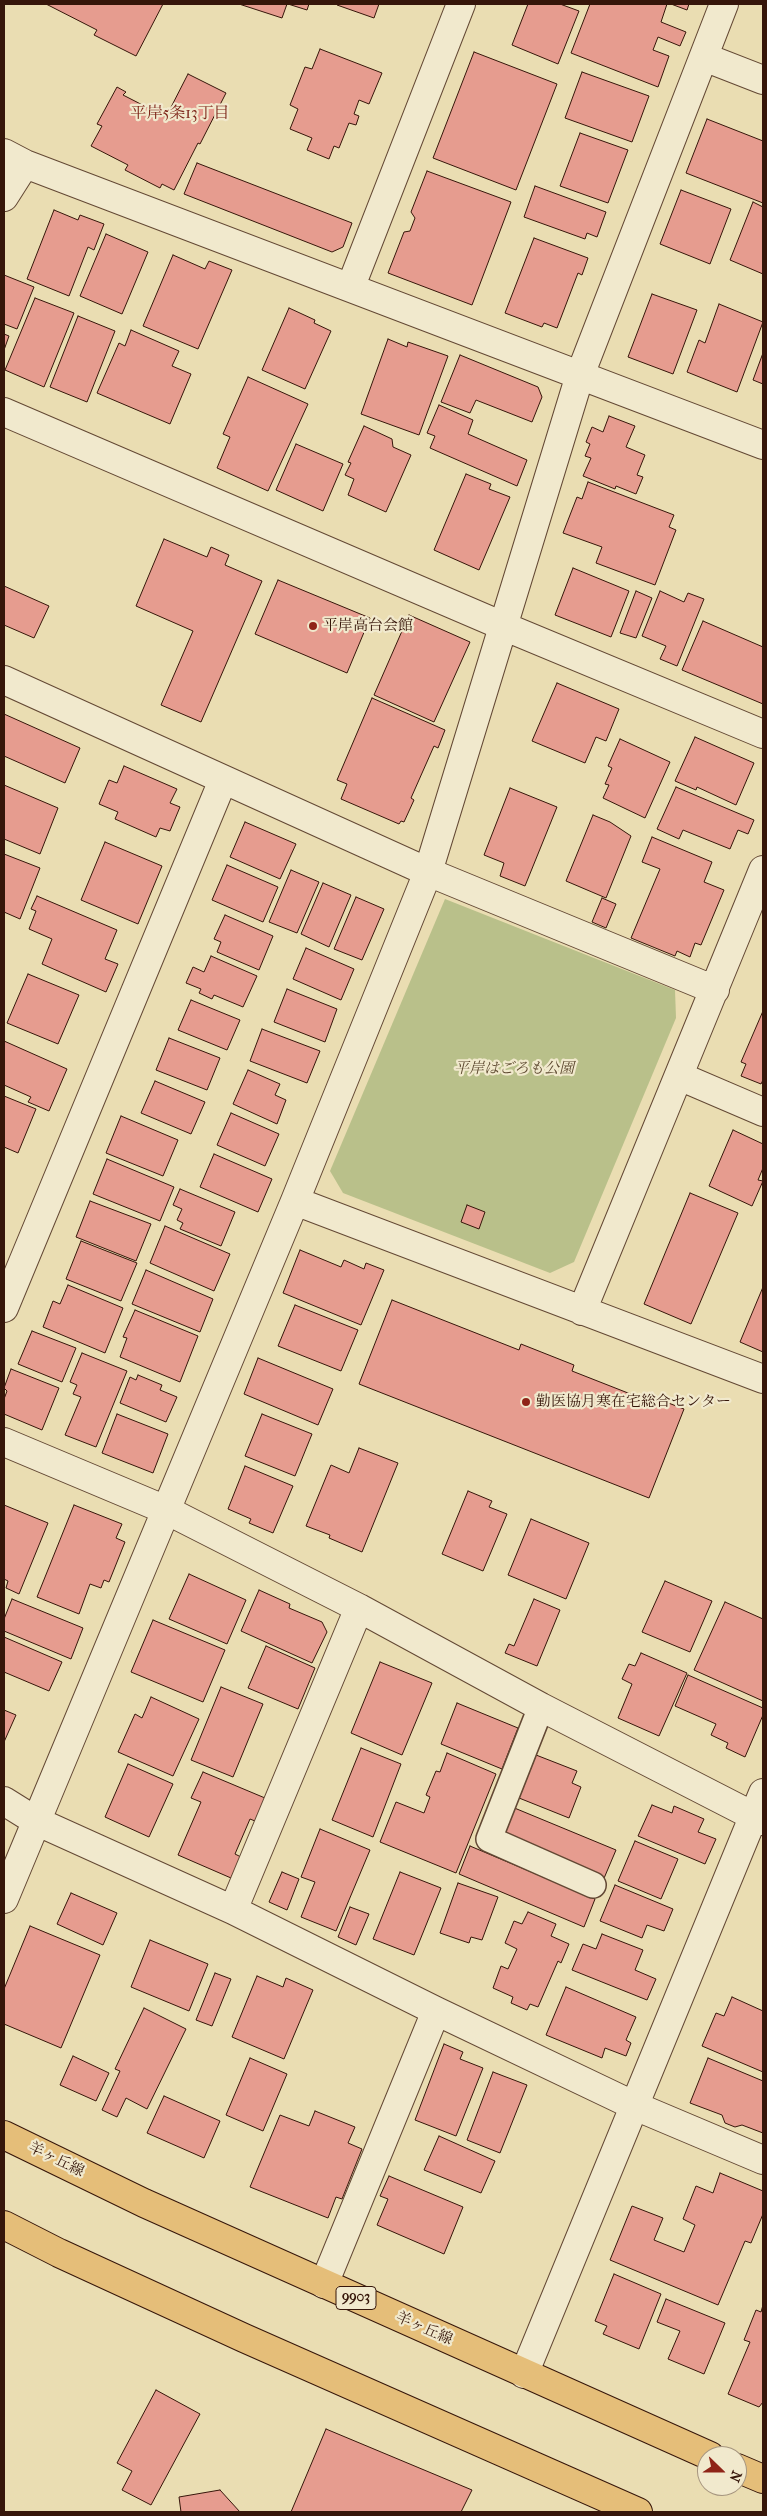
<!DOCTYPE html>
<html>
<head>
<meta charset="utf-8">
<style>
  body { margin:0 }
  #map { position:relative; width:767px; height:2516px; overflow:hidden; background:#eaddb2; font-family:"IM FELL French Canon",serif }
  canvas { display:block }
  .frame { position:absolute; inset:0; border:5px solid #36160a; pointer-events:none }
  .north { position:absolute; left:697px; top:2446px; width:50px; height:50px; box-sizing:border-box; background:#f1e9cd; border:1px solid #a6957f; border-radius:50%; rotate:112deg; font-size:14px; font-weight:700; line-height:20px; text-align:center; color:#36160a }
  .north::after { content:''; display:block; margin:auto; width:18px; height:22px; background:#8f2418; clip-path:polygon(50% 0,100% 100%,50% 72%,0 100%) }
</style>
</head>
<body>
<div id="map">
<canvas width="767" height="2516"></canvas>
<div class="frame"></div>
<div class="north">N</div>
</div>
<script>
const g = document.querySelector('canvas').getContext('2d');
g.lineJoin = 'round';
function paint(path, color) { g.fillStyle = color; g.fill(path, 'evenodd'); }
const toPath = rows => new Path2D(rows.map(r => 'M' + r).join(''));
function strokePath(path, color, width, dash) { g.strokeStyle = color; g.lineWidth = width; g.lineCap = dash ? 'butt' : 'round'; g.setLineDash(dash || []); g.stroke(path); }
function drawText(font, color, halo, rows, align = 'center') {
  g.font = font + ' "IM FELL French Canon","Noto Serif JP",serif'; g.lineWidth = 4.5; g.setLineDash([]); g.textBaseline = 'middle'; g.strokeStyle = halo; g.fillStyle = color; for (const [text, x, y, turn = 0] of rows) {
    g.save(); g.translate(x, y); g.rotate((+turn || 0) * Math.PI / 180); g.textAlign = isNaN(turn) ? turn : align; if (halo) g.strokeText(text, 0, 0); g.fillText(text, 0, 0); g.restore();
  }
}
const green = toPath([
  [445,899,675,990,676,1018,574,1262,550,1273,343,1193,330,1171]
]);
const building = toPath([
  [46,4,163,4,136,56,94,35,97,30,46,4],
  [239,4,287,4,282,18,239,4],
  [288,4,309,4,307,10,288,4],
  [338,4,379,4,374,18,337,5,338,4],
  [528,4,560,4,579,11,558,64,512,45,528,4],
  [590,4,667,4,661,22,686,32,680,46,658,37,653,50,669,56,658,87,571,53,590,4],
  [671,4,689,4,687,10,671,4],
  [320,49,382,73,369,104,359,100,354,114,359,116,356,125,349,123,339,148,334,146,329,159,307,150,312,138,290,129,298,109,290,105,305,67,312,69,320,49],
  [474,52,557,84,516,190,433,158,474,52],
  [582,72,649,96,632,142,565,118,582,72],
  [188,74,226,93,200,144,198,143,174,190,162,184,160,188,125,170,128,165,91,146,102,126,97,124,117,87,126,92,123,95,166,117,188,74],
  [707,119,763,141,763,203,686,173,707,119],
  [580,133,628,150,608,203,560,186,580,133],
  [197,163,352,223,343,247,332,252,184,194,197,163],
  [427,171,511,202,472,305,388,273,404,232,410,231,415,218,411,212,427,171],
  [535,186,606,212,597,237,587,233,585,239,524,217,535,186],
  [681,190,731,209,710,264,660,244,681,190],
  [753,202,763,207,763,274,730,260,753,202],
  [54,210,78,220,80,215,104,224,94,250,88,247,69,296,27,279,54,210],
  [106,234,148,252,122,314,80,296,106,234],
  [534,238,588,258,582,275,578,273,557,328,544,323,542,327,505,313,534,238],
  [173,255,205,269,209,261,232,270,198,349,143,326,173,255],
  [4,275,34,287,17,329,4,324,4,275],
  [652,294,697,310,673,374,628,357,652,294],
  [35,298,74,313,44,387,5,370,35,298],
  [719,304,763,322,737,392,687,372,699,340,705,343,719,304],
  [289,308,315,320,314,323,331,331,305,389,262,370,289,308],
  [78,316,115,331,87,402,50,387,78,316],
  [131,330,179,351,172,366,191,374,170,424,97,393,119,343,125,346,131,330],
  [4,334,9,336,4,350,4,334],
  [388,339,407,347,408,342,448,356,419,435,361,414,388,339],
  [763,353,763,384,753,380,763,353],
  [460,355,538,387,542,397,532,422,476,400,470,413,441,402,460,355],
  [248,377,308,404,268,491,217,468,230,437,223,434,248,377],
  [439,405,473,420,468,434,527,460,517,486,430,448,435,436,427,433,439,405],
  [609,416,635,426,626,447,645,455,637,475,643,477,636,494,616,486,615,489,583,476,591,458,585,456,590,444,586,442,592,427,603,432,609,416],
  [364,426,392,439,393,447,411,455,386,512,348,495,354,479,345,475,351,463,348,462,364,426],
  [296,444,343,464,323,511,276,490,296,444],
  [466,474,491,484,489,489,510,497,479,570,434,550,466,474],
  [588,482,674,515,669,527,676,530,655,585,596,563,602,547,563,533,577,497,582,499,588,482],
  [164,539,207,557,211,547,229,555,225,565,262,581,201,722,161,705,193,631,136,606,164,539],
  [573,568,629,591,611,637,555,615,573,568],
  [278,580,370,618,347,673,255,634,278,580],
  [4,586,49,606,34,638,4,625,4,586],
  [636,591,652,598,636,638,620,633,636,591],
  [660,591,684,602,688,593,704,599,677,666,660,659,666,646,642,636,660,591],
  [409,615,470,642,434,722,374,695,409,615],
  [703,621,763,647,763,704,682,670,703,621],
  [557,683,619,709,606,741,596,737,585,763,532,741,557,683],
  [372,698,445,730,438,748,434,746,411,798,414,800,404,822,401,821,399,824,341,799,347,784,337,780,372,698],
  [4,714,80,748,65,783,4,756,4,714],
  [695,737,754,763,736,805,697,787,696,790,675,781,695,737],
  [620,739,670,762,645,818,603,798,609,785,605,784,612,768,608,766,620,739],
  [124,766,177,789,170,803,180,807,170,831,160,828,156,837,115,819,118,812,99,804,109,780,117,783,124,766],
  [4,785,58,808,40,854,4,839,4,785],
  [676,787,754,820,748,834,738,830,730,849,683,830,679,839,657,829,676,787],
  [510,788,557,807,525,886,500,876,504,863,484,855,510,788],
  [593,815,610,822,631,836,606,898,566,881,593,815],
  [245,822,296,844,280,879,230,857,245,822],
  [652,837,712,862,704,882,724,890,701,945,695,943,690,957,677,951,675,956,631,938,660,869,642,862,652,837],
  [105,842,162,866,138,924,81,900,105,842],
  [4,854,40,868,20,919,4,912,4,854],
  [227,865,278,887,263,922,212,900,227,865],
  [291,870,319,882,297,933,269,922,291,870],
  [323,883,351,895,329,947,301,934,323,883],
  [37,896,117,930,105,959,118,964,106,992,42,964,52,939,29,929,36,911,31,909,37,896],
  [356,897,384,909,362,960,334,949,356,897],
  [602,898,616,904,606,928,592,922,602,898],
  [225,915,273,936,259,970,217,952,221,942,214,939,225,915],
  [306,948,354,969,341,1000,293,979,306,948],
  [211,956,257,976,243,1007,214,995,212,999,199,993,201,989,186,983,193,967,204,972,211,956],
  [28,974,79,995,58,1044,7,1023,28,974],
  [287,989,337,1009,325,1042,274,1022,287,989],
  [191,1000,240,1020,227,1050,178,1030,191,1000],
  [763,1011,763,1080,761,1084,741,1076,746,1064,741,1062,763,1011],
  [262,1029,320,1051,307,1083,250,1061,262,1029],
  [169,1038,220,1058,207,1090,156,1070,169,1038],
  [4,1041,67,1069,49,1111,28,1102,31,1097,4,1085,4,1041],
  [248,1070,280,1084,275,1095,286,1100,277,1124,233,1104,248,1070],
  [155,1081,205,1102,191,1134,141,1113,155,1081],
  [4,1096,36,1109,18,1153,4,1147,4,1096],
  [231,1113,279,1134,265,1166,217,1145,231,1113],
  [121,1116,178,1140,163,1176,106,1153,121,1116],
  [733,1130,763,1144,763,1168,758,1180,763,1181,752,1206,709,1186,733,1130],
  [214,1154,272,1179,258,1212,200,1187,214,1154],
  [107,1159,174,1187,160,1221,93,1194,107,1159],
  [180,1189,235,1212,221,1246,180,1229,183,1223,177,1220,182,1209,173,1205,180,1189],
  [690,1193,738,1213,691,1324,644,1304,690,1193],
  [90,1201,151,1224,136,1261,76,1237,90,1201],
  [467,1205,485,1212,479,1229,461,1222,467,1205],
  [165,1226,230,1254,214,1291,150,1263,165,1226],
  [81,1241,137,1263,121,1301,66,1279,81,1241],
  [300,1250,341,1267,344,1260,364,1269,366,1263,384,1270,361,1325,283,1293,300,1250],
  [146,1270,213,1299,200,1332,132,1304,146,1270],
  [68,1285,123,1308,105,1353,43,1327,53,1301,60,1304,68,1285],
  [763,1287,763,1352,740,1342,763,1287],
  [392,1300,519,1350,521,1344,574,1365,572,1371,656,1404,658,1399,684,1409,649,1498,359,1384,392,1300],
  [295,1305,358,1330,341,1371,278,1346,295,1305],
  [135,1310,198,1336,180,1382,120,1357,127,1338,123,1337,135,1310],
  [32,1331,76,1348,62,1382,18,1364,32,1331],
  [82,1353,127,1371,96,1447,65,1435,81,1397,73,1394,77,1385,70,1382,82,1353],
  [258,1358,333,1389,318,1425,244,1394,258,1358],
  [11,1369,59,1388,42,1430,4,1414,4,1399,7,1391,4,1388,11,1369],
  [138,1375,162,1385,160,1390,177,1397,166,1422,120,1403,130,1377,136,1380,138,1375],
  [117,1414,168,1434,153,1473,102,1453,117,1414],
  [262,1414,312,1434,295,1476,245,1456,262,1414],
  [359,1448,398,1463,362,1552,329,1538,330,1535,306,1526,331,1465,349,1473,359,1448],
  [245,1466,293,1486,273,1533,249,1523,251,1519,228,1509,245,1466],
  [468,1491,492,1501,489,1507,507,1514,483,1571,442,1554,468,1491],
  [4,1505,48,1523,19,1594,6,1588,8,1581,4,1579,4,1505],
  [74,1505,122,1524,116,1538,125,1542,109,1582,104,1580,101,1588,90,1584,79,1614,37,1597,74,1505],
  [531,1519,589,1543,566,1599,508,1575,531,1519],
  [189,1574,246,1600,227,1644,169,1619,189,1574],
  [665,1581,712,1601,690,1652,642,1632,665,1581],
  [259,1590,290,1604,289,1608,322,1622,327,1632,312,1663,241,1631,259,1590],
  [12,1599,83,1628,71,1659,4,1631,4,1619,12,1599],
  [534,1599,560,1610,537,1666,505,1653,509,1644,514,1646,534,1599],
  [725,1602,763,1619,763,1701,694,1670,725,1602],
  [153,1620,225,1650,203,1702,131,1672,153,1620],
  [4,1637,62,1662,49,1691,4,1672,4,1637],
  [266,1646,315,1668,298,1709,248,1688,266,1646],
  [641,1653,687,1673,659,1736,618,1718,632,1684,622,1679,629,1664,635,1666,641,1653],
  [380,1662,432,1683,402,1755,351,1733,380,1662],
  [688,1675,763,1708,763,1715,745,1757,726,1748,728,1743,711,1735,716,1724,675,1706,688,1675],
  [221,1687,263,1704,233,1777,191,1760,221,1687],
  [151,1697,199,1719,173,1776,118,1752,135,1714,142,1718,151,1697],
  [457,1703,518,1728,502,1769,441,1744,457,1703],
  [4,1710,16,1715,4,1742,4,1710],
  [361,1748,401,1764,373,1837,332,1820,361,1748],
  [447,1753,496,1774,456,1873,380,1842,396,1802,424,1813,430,1797,426,1795,436,1771,440,1772,447,1753],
  [536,1755,577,1771,572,1783,581,1787,569,1818,519,1798,536,1755],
  [128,1764,173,1784,149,1837,105,1817,128,1764],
  [203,1772,265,1798,255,1821,250,1819,235,1854,241,1857,231,1878,178,1855,201,1802,191,1798,203,1772],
  [652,1805,672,1813,674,1806,704,1819,698,1832,716,1839,705,1864,638,1836,652,1805],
  [512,1807,616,1850,602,1883,499,1840,512,1807],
  [320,1829,370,1850,336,1931,301,1917,315,1882,301,1877,320,1829],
  [635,1841,678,1859,661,1899,618,1881,635,1841],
  [470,1846,595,1899,584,1927,459,1874,470,1846],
  [282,1872,299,1879,287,1910,269,1902,282,1872],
  [400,1872,441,1888,414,1955,373,1939,400,1872],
  [458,1883,498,1897,482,1940,471,1937,469,1943,440,1933,458,1883],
  [615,1885,673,1909,664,1931,647,1925,642,1938,600,1921,615,1885],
  [71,1893,117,1913,103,1945,57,1924,71,1893],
  [350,1907,369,1914,356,1945,338,1937,350,1907],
  [528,1912,556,1924,551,1936,569,1944,561,1963,558,1961,538,2007,530,2004,527,2010,511,2003,513,1997,493,1988,501,1966,508,1969,517,1949,505,1943,514,1921,522,1924,528,1912],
  [30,1926,100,1955,61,2048,4,2024,4,1989,30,1926],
  [602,1934,643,1950,635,1970,656,1979,647,2000,572,1970,583,1944,596,1949,602,1934],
  [150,1940,208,1964,189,2011,131,1987,150,1940],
  [215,1973,231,1979,212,2026,196,2020,215,1973],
  [257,1976,283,1987,286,1978,313,1990,284,2059,232,2037,257,1976],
  [566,1987,636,2017,626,2040,631,2043,626,2056,605,2048,602,2058,546,2035,566,1987],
  [732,1997,763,2011,763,2072,702,2046,716,2013,724,2016,732,1997],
  [144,2008,186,2029,147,2109,126,2098,117,2117,102,2110,120,2071,115,2069,144,2008],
  [444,2044,463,2052,460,2059,483,2068,456,2136,415,2120,444,2044],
  [73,2056,109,2073,96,2101,60,2085,73,2056],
  [250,2058,287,2074,263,2131,226,2115,250,2058],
  [708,2058,763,2081,763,2133,742,2125,735,2127,725,2123,722,2115,690,2103,708,2058],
  [493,2072,527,2085,500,2153,467,2140,493,2072],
  [164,2096,220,2121,204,2158,147,2133,164,2096],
  [315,2111,355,2127,348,2143,362,2149,342,2199,336,2197,328,2218,250,2187,280,2115,309,2126,315,2111],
  [439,2136,495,2161,481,2193,424,2170,439,2136],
  [720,2173,763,2191,763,2214,751,2243,745,2241,718,2305,610,2260,632,2206,663,2218,654,2240,684,2252,695,2225,683,2219,696,2186,713,2193,720,2173],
  [389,2176,463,2207,444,2254,377,2225,388,2199,380,2196,389,2176],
  [614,2274,661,2294,639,2349,603,2334,607,2326,595,2321,614,2274],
  [666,2299,725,2323,704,2374,668,2359,680,2331,657,2322,666,2299],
  [763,2305,763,2402,759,2407,728,2394,750,2342,744,2340,756,2310,761,2312,763,2305],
  [156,2390,200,2414,151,2505,122,2490,132,2471,117,2463,156,2390],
  [326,2429,472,2490,461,2512,291,2512,326,2429],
  [220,2490,240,2512,181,2512,179,2497,220,2490]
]);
const lane = toPath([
  [541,1707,489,1839,593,1885]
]);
const street = toPath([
  [704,57,763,80],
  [4,153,25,164,763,445],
  [4,197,25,164],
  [351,286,461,4],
  [4,412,503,626,763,734],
  [4,680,428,872,715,990],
  [679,1076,763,1112],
  [295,1201,763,1379],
  [4,1308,223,780],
  [582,1311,763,870],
  [4,1442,166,1510,359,1608,541,1707,763,1821],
  [4,1801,36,1821,233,1910,436,2011,635,2106,763,2160],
  [4,1899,295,1201,428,872,580,375,724,4],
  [233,1910,359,1608],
  [324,2284,436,2011],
  [524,2374,763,1793]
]);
const primary = toPath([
  [4,2135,144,2203,710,2456],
  [4,2225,59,2253,244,2338,638,2512],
  [737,2468,763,2479]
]);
const markers = [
  [313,626,5,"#8f2418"],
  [526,1402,5,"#8f2418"]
];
const shields = [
  [356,2298,40]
];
const shieldNames = [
  ["9903",356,2298]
];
const poiNames = [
  ["平岸高台会館",323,626],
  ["勤医協月寒在宅総合センター",536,1402]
];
const parkNames = [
  ["平岸はごろも公園",514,1069]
];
const streetNames = [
  ["羊ヶ丘線",56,2160,26],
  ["羊ヶ丘線",424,2329,24]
];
const neighbourhoodNames = [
  ["平岸5条13丁目",180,114]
];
paint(green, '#b9c08a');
paint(building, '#e69c8f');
strokePath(building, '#36160a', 1);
strokePath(lane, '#634834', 28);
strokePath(street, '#634834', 30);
strokePath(primary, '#36160a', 30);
strokePath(lane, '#f1e9cd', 25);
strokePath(street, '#f1e9cd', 28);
strokePath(primary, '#e5be79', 28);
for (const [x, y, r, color] of markers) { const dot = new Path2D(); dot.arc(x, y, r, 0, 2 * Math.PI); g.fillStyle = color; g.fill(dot); strokePath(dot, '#f1e9cd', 2); }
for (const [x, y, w] of shields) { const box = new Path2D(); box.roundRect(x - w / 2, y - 11.5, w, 23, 4); g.fillStyle = '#f1e9cd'; g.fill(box); strokePath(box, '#36160a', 1); }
drawText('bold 14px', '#36160a', null, shieldNames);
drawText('15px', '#36160a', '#f1e9cd', poiNames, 'left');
drawText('italic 15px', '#5d4930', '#f1e9cd', parkNames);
drawText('15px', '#36160a', '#f1e9cd', streetNames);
drawText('16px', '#7a1f14', '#f1e9cd', neighbourhoodNames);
</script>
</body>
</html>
